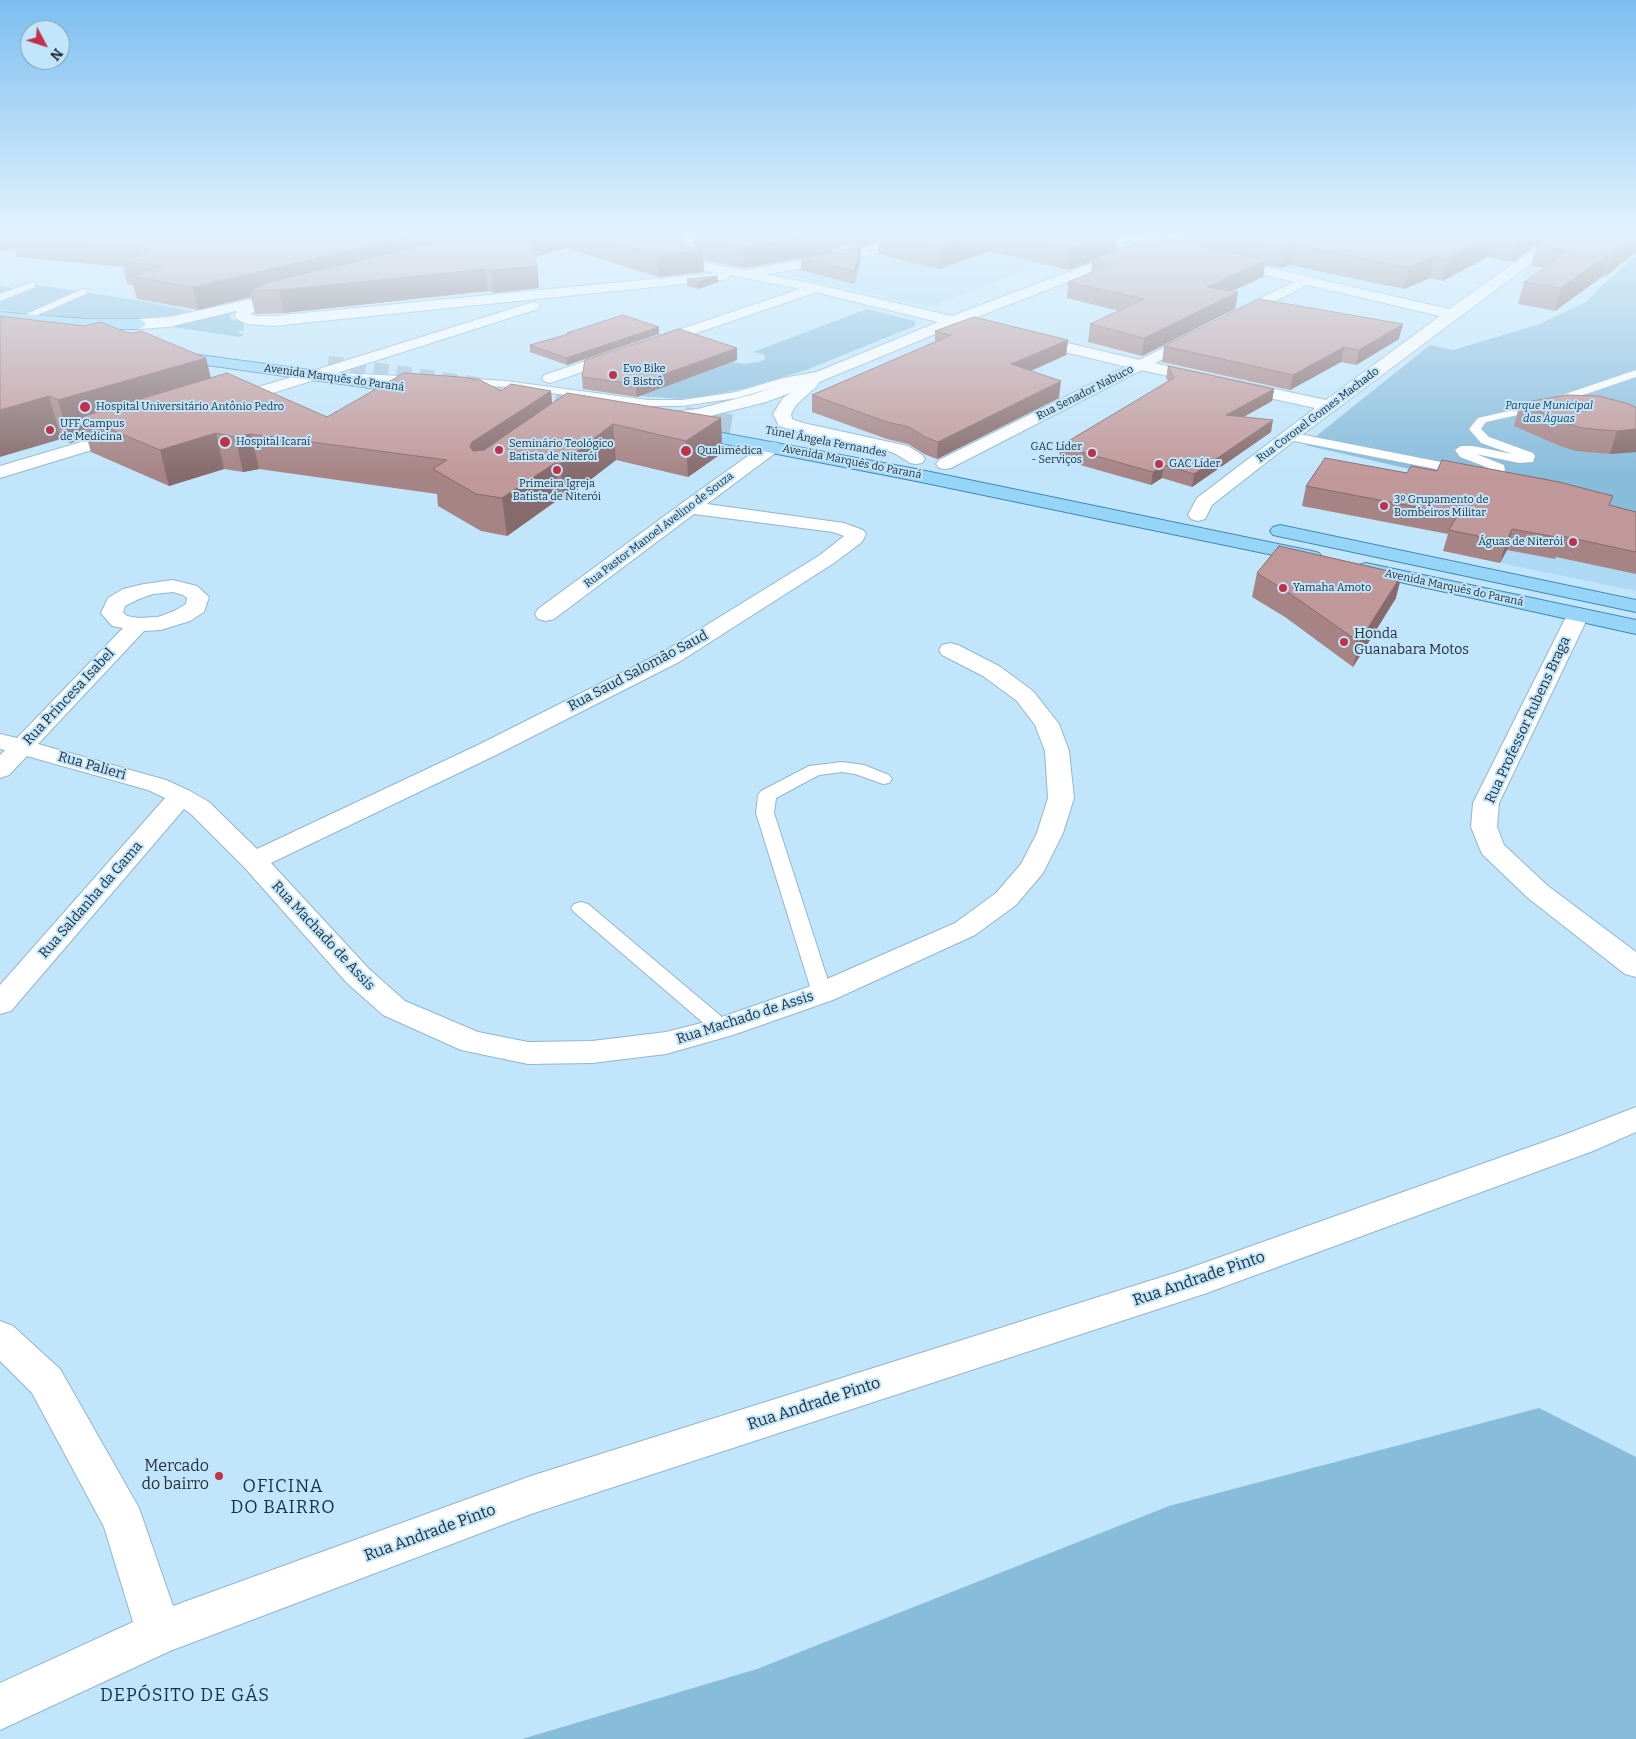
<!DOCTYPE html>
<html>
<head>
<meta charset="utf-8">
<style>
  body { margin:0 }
  #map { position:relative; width:1636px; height:1739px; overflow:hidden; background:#c1e5fb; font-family:Bitter,serif }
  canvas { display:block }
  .north { position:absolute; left:20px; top:20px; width:50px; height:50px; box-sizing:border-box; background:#c1e5fb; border:1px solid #829dae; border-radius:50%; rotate:130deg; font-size:14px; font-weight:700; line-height:20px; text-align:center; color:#24323a }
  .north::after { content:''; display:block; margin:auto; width:18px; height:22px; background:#c13147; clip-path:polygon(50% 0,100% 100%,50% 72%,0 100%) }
</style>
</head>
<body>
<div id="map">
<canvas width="1636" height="1739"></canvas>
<div class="north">N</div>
</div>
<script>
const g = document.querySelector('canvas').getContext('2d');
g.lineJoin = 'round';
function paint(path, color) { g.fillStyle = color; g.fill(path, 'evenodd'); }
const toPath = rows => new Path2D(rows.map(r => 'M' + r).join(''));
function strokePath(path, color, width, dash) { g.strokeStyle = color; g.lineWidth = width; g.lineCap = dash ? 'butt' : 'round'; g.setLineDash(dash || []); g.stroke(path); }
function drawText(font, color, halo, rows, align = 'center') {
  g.font = font + ' Bitter,serif'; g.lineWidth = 4; g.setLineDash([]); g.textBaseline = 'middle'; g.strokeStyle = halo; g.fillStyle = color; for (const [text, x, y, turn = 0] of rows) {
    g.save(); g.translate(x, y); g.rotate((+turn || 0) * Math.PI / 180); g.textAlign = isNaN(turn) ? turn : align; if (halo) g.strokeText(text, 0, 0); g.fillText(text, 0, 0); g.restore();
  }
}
const built = toPath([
  [984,233,1078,251,934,305,926,306,790,276,788,274,796,270,867,258],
  [1534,498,1636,521,1636,591,1500,563]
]);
const green = toPath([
  [1636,256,1636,521,1305,445,1430,345,1453,350,1540,324,1586,302,1601,286],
  [24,283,136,300,197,312,162,318,91,319,0,310,0,286,13,288],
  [867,309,915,321,915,326,806,370,746,388,702,397,680,399,639,396,731,361,742,364,759,362,765,359,765,355,753,352],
  [234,311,230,316,231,319,243,323,244,330,236,332,244,335,239,337,166,326],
  [1539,1408,1636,1457,1636,1739,522,1739,757,1669,1169,1506]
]);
const primaryTunnelFar1 = toPath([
  [328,363,598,402]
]);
const primaryTunnel = toPath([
  [590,401,598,402],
  [685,416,736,425]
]);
const lane = toPath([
  [32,282,35,283,35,287,0,301,0,294,32,282],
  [83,289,86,290,86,294,26,320,18,320,17,318,83,289],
  [1636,370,1636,377,1536,411,1486,422,1481,429,1489,437,1533,453,1535,456,1533,462,1519,463,1476,454,1504,465,1505,471,1499,475,1489,476,1451,472,1289,440,1283,436,1289,432,1451,464,1489,468,1460,457,1455,450,1461,446,1473,446,1512,454,1481,443,1469,429,1478,418,1530,406,1636,370],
  [822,371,828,374,826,376,785,384,737,398,682,406,648,406,506,387,459,384,453,381,459,378,506,381,648,400,682,400,736,392,783,378,822,371],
  [321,372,419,377,425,380,419,383,317,377,315,375,321,372],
  [842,762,864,765,889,775,892,779,889,783,883,784,855,774,842,772,819,775,776,798,774,813,832,993,829,998,822,1000,815,998,812,993,756,813,758,795,761,791,809,766,842,762],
  [581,902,588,904,729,1023,733,1028,729,1033,722,1035,715,1033,574,912,571,908,574,904,581,902]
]);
const street = toPath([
  [913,234,920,238,918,241,852,260,744,278,737,274,744,270,850,252,913,234],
  [1306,276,1311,277,1313,280,1311,283,1238,320,1228,320,1226,317,1228,314,1306,276],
  [815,284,820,285,822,288,820,291,556,381,550,383,544,381,542,378,544,375,815,284],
  [1195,332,1200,334,1203,337,1200,340,951,468,945,469,939,468,936,464,939,460,1195,332],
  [315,370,321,372,323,375,321,378,231,406,225,405,223,401,225,397,315,370],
  [125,429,131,430,134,434,131,438,0,478,0,466,125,429],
  [772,442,778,443,781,447,778,451,707,504,844,523,863,530,866,534,862,542,834,563,679,662,496,755,271,863,369,969,405,1001,478,1032,528,1042,592,1041,666,1032,713,1020,811,986,955,923,996,893,1021,864,1037,833,1048,798,1045,751,1035,725,1017,701,983,676,942,655,939,650,942,645,950,643,958,645,999,666,1033,691,1059,724,1069,751,1074,798,1063,833,1043,873,1016,905,975,935,833,1000,733,1035,666,1054,592,1063,528,1064,461,1050,383,1015,347,983,244,867,191,814,184,809,11,1011,0,1014,0,985,165,798,148,790,27,756,9,775,0,778,0,755,5,750,0,749,0,734,17,738,123,628,112,626,101,613,108,598,123,589,144,584,173,580,197,586,209,597,204,612,190,621,161,630,144,631,38,744,166,780,190,791,209,802,257,849,478,745,663,652,820,555,844,536,833,532,694,514,554,619,546,621,538,619,535,614,538,609,682,503,766,443,772,442],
  [173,592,183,595,187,598,186,604,174,611,158,617,138,618,127,616,123,612,125,606,139,599,153,594,173,592],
  [1578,608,1586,610,1589,615,1499,803,1497,827,1504,845,1548,886,1636,952,1636,977,1625,974,1528,898,1482,854,1471,827,1473,803,1567,615,1570,610,1578,608],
  [1636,1107,1636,1132,1593,1151,1204,1294,531,1514,170,1651,0,1730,0,1683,133,1622,104,1527,32,1393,0,1361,0,1321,13,1326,60,1369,139,1508,173,1606,531,1476,1184,1270,1569,1133,1636,1107]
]);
const secondary = toPath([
  [683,233,697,233,693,257,707,263,815,284,952,316,1171,233,1189,233,1188,236,969,320,1140,360,1326,400,1440,316,1222,265,1220,262,1222,259,1227,258,1449,309,1557,233,1572,233,1295,440,1212,505,1205,519,1198,521,1191,519,1188,515,1197,498,1315,408,1140,370,955,326,819,382,817,386,796,405,791,414,792,419,803,423,908,446,922,455,925,459,922,463,916,464,910,463,896,454,886,450,799,432,779,426,773,414,783,398,790,393,766,402,698,419,660,423,654,422,651,418,654,414,698,409,754,394,819,371,938,322,815,292,730,275,728,279,723,280,273,326,247,324,237,319,235,316,236,311,169,327,138,329,133,327,130,324,133,321,138,319,169,317,270,295,275,296,277,299,275,302,250,314,255,316,273,316,715,273,698,269,681,262,679,259,683,233],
  [533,302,538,303,540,306,538,309,321,378,315,380,309,378,307,375,309,372,533,302]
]);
const primary = toPath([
  [0,312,86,319,138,319,143,321,146,324,143,327,138,329,86,329,0,320,0,312],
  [170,351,420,385,426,386,428,390,426,394,420,395,164,359,162,356,164,353,170,351],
  [685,426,916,469,1312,551,1319,553,1322,557,1319,561,1312,563,916,481,679,435,676,431,679,427,685,426],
  [1280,525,1636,600,1636,612,1273,535,1270,531,1273,527,1280,525],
  [1366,563,1636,620,1636,634,1359,573,1356,569,1359,565,1366,563]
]);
const wall = toPath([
  [0,233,266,237,304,236,319,233,681,233,680,242,695,248,694,233,1118,233,1116,250,1151,243,1185,242,1186,233,1636,233,1606,276,1603,276,1555,311,1518,304,1524,282,1544,268,1531,266,1537,245,1512,262,1487,257,1443,281,1430,278,1404,289,1289,265,1281,268,1265,265,1263,277,1231,291,1238,292,1235,309,1142,356,1088,342,1090,324,1119,311,1067,298,1068,282,1091,272,1092,261,1069,270,990,251,939,269,878,254,878,242,861,247,861,259,854,284,801,270,801,258,744,268,708,261,703,259,704,272,658,277,565,248,535,257,537,266,539,288,494,293,488,291,284,313,255,314,251,297,198,310,137,299,133,285,127,284,123,267,17,257,14,247],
  [848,244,855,248,831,252,832,250],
  [717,276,718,282,698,289,687,286,687,279],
  [0,316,211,378,327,417,501,391,551,391,552,404,721,418,722,453,688,477,616,460,564,500,559,499,507,536,481,531,438,506,437,494,259,469,243,472,224,469,169,486,91,452,87,438,70,443,61,439],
  [659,327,659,334,567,365,530,352,530,345,567,334,567,333],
  [935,331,1068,340,1066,355,1031,371,1059,398,937,459,924,454,908,444,887,439,812,412,812,395,935,342],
  [1399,339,1356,365,1341,362,1290,390,1162,362,1164,346],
  [737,360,637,397,583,389,582,377],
  [1168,366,1274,389,1272,401,1243,417,1271,432,1192,487,1162,478,1151,485,1059,459,1060,446,1168,381,1166,378],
  [1520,403,1636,408,1636,452,1610,454,1576,451,1560,446,1514,426],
  [1407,473,1610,506,1636,512,1636,574,1556,557,1555,559,1507,550,1500,563,1443,551,1448,534,1302,506,1306,486],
  [1257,573,1396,598,1353,667,1285,617,1252,597]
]);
const shadedWall = toPath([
  [0,233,14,233,11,236,14,247,0,252],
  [426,233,516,233,485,269,488,291,284,313,279,290,250,291,251,297,198,310,193,287],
  [541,233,563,233,565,248,532,257,530,236],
  [677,233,681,233,678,253,703,251,704,272,658,277,657,255],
  [826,233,848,233,848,244,832,250,830,253,801,258,744,268,743,247],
  [856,233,910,233,878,233,878,242,861,247,861,259,854,284],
  [982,233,992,233,990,251,939,269,940,247],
  [1112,233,1118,233,1116,252,1093,259,1092,261,1069,270,1071,248],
  [1530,233,1554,233,1512,262,1518,241],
  [1636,236,1636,252,1606,276,1612,255],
  [1492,237,1487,257,1443,281,1447,259],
  [1293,244,1289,265,1281,268,1284,247],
  [1609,254,1603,276,1555,311,1561,288],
  [1435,256,1430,278,1404,289,1409,268],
  [1266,260,1263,277,1204,304,1207,287],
  [537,266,539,288,494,293,491,270],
  [717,276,718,282,698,289,698,282],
  [1238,292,1235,309,1142,356,1144,338],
  [1403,324,1399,339,1356,365,1359,350],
  [659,327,659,334,567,365,566,358],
  [1068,340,1066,355,1010,380,1011,364],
  [1344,347,1341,362,1290,390,1293,375],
  [737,348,737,360,637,397,636,384],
  [206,358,216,398,81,417,87,438,70,443,58,400],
  [1061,381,1059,398,937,459,938,442],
  [1274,389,1272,401,1224,428,1226,415],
  [551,391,554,425,477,477,470,447,472,442],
  [49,396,61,439,0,457,0,410],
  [721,418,722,453,688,477,686,441],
  [1273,420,1271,432,1192,487,1194,474],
  [613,424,616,460,564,500,560,464],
  [1636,429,1636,452,1610,454,1617,431],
  [216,433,224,469,169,486,160,450],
  [251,434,259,469,243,472,235,437],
  [555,463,559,499,507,536,502,498],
  [1164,465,1162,478,1151,485,1153,472],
  [1512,529,1507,550,1500,563,1506,542],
  [1402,574,1396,598,1353,667,1359,642]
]);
const building = toPath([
  [11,233,236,233,266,237,268,233,300,233,304,236,319,233,426,233,193,287,131,276,162,266,122,262,150,249,11,236,11,233],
  [476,233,541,233,530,236,537,266,491,270,485,269,279,290,250,291,270,282,476,233],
  [582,233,677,233,676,239,679,242,703,251,657,255,582,233],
  [694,233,826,233,743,247,707,240,694,235,694,233],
  [878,233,982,233,940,247,878,233],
  [1007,233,1112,233,1071,248,1007,233],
  [1220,233,1530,233,1518,241,1492,237,1447,259,1435,256,1409,268,1293,244,1284,247,1220,233],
  [1553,233,1636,233,1636,236,1612,255,1609,254,1561,288,1524,282,1569,251,1537,245,1553,233],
  [1167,238,1266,260,1207,287,1238,292,1144,338,1090,324,1144,299,1068,282,1113,264,1093,259,1140,241,1151,243,1167,238],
  [861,247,854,271,801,258,861,247],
  [717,276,698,282,687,279,717,276],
  [1259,299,1403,324,1359,350,1344,347,1293,375,1164,346,1259,299],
  [623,315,659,327,566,358,530,345,569,334,567,333,623,315],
  [0,316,84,326,101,322,125,332,134,333,141,331,206,358,58,400,49,396,0,410,0,316],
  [974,317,1068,340,1011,364,1061,381,938,442,925,437,909,427,887,422,812,395,951,335,935,331,974,317],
  [679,329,737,348,636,384,582,377,585,360,679,329],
  [1168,366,1274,389,1226,415,1273,420,1194,474,1164,465,1153,472,1060,446,1174,378,1168,366],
  [227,373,327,417,404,373,461,377,480,380,501,391,511,384,551,391,472,442,470,447,473,451,484,450,567,393,721,418,686,441,613,424,560,464,555,463,502,498,476,494,433,469,447,460,251,434,235,437,216,433,160,450,81,417,227,373],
  [1567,395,1599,396,1629,404,1636,408,1636,429,1617,431,1582,428,1566,423,1520,403,1567,395],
  [1325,458,1407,473,1411,466,1437,471,1442,460,1559,482,1613,496,1609,505,1636,512,1636,552,1562,536,1562,538,1512,529,1506,542,1449,530,1458,515,1306,486,1325,458],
  [1279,546,1402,574,1359,642,1289,593,1257,573,1279,546]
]);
const markers = [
  [613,375,5,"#c13147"],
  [85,407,6,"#c13147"],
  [50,430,5,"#c13147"],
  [225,442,6,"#c13147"],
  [499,450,5,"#c13147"],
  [686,451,6,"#c13147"],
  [1092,453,5,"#c13147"],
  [1159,464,5,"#c13147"],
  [557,470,5,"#c13147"],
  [1384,506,5,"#c13147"],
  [1573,542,5,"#c13147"],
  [1283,588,5,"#c13147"],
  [1344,642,5,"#c13147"],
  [219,1476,5,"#c13147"]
];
const farPoinames = [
  ["Evo Bike",623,369],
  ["& Bistrô",623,382],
  ["Hospital Universitário Antônio Pedro",96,407],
  ["UFF Campus",60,424],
  ["de Medicina",60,437],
  ["Hospital Icaraí",236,442],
  ["Seminário Teológico",509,444],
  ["Batista de Niterói",509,457],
  ["GAC Líder",1082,447,"right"],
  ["- Serviços",1082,460,"right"],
  ["Qualimédica",697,451],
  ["GAC Líder",1169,464],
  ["Primeira Igreja",557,484,"center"],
  ["Batista de Niterói",557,497,"center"],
  ["3º Grupamento de",1394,500],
  ["Bombeiros Militar",1394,513],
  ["Águas de Niterói",1563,542,"right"],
  ["Yamaha Amoto",1293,588]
];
const farStreetnames = [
  ["Avenida Marquês do Paraná",334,378,8],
  ["Rua Senador Nabuco",1085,393,-27],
  ["Rua Coronel Gomes Machado",1318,415,-37],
  ["Túnel Ângela Fernandes",826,442,11],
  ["Avenida Marquês do Paraná",852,462,11],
  ["Rua Pastor Manoel Avelino de Souza",659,530,-37],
  ["Avenida Marquês do Paraná",1454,588,12]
];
const farParknames = [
  ["Parque Municipal",1549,406],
  ["das Águas",1549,419]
];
const poiNames = [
  ["Honda",1354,634],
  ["Guanabara Motos",1354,650]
];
const streetNames = [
  ["Rua Saud Salomão Saud",638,671,-28],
  ["Rua Princesa Isabel",69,697,-47],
  ["Rua Professor Rubens Braga",1528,720,-65],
  ["Rua Palieri",92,766,16],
  ["Rua Saldanha da Gama",91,900,-49],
  ["Rua Machado de Assis",323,936,47],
  ["Rua Machado de Assis",745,1018,-18]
];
const nearStreetnames = [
  ["Rua Andrade Pinto",1199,1279,-19],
  ["Rua Andrade Pinto",814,1404,-18],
  ["Rua Andrade Pinto",430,1533,-20]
];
const nearPoinames = [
  ["Mercado",209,1467],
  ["do bairro",209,1485]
];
const nearNeighbourhoodnames = [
  ["OFICINA",283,1487],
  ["DO BAIRRO",283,1508],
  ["DEPÓSITO DE GÁS",185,1696]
];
paint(built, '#aed9f4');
paint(green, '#88bcdb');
strokePath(primaryTunnelFar1, '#a2c1d4', 15, [15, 8]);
strokePath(primaryTunnel, '#a2c1d4', 19, [19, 9]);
strokePath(lane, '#93b6cb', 2);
strokePath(street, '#93b6cb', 2);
strokePath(secondary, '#93b6cb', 2);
strokePath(primary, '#418ab2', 2);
paint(lane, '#fff');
paint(street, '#fff');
paint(secondary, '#fff');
paint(primary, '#96d5f7');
paint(wall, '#a68384');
paint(shadedWall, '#876a6b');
paint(building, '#c19899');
strokePath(building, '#876a6b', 1);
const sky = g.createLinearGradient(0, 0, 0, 476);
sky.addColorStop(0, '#7cbef0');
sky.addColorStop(0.49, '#e3f3fd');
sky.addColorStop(1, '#e3f3fd00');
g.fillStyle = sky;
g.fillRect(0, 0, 1636, 476);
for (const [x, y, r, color] of markers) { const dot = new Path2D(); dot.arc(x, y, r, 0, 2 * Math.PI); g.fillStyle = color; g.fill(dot); strokePath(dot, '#c1e5fb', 2); }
drawText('11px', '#24323a', '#c1e5fb', farPoinames, 'left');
drawText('11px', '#24323a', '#c1e5fb', farStreetnames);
drawText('italic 11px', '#204357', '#c1e5fb', farParknames);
drawText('14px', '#24323a', '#c1e5fb', poiNames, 'left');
drawText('14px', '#24323a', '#c1e5fb', streetNames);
drawText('16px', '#24323a', '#c1e5fb', nearStreetnames);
drawText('16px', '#24323a', '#c1e5fb', nearPoinames, 'right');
g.letterSpacing = '1px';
drawText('18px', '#143345', '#c1e5fb', nearNeighbourhoodnames);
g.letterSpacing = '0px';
</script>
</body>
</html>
